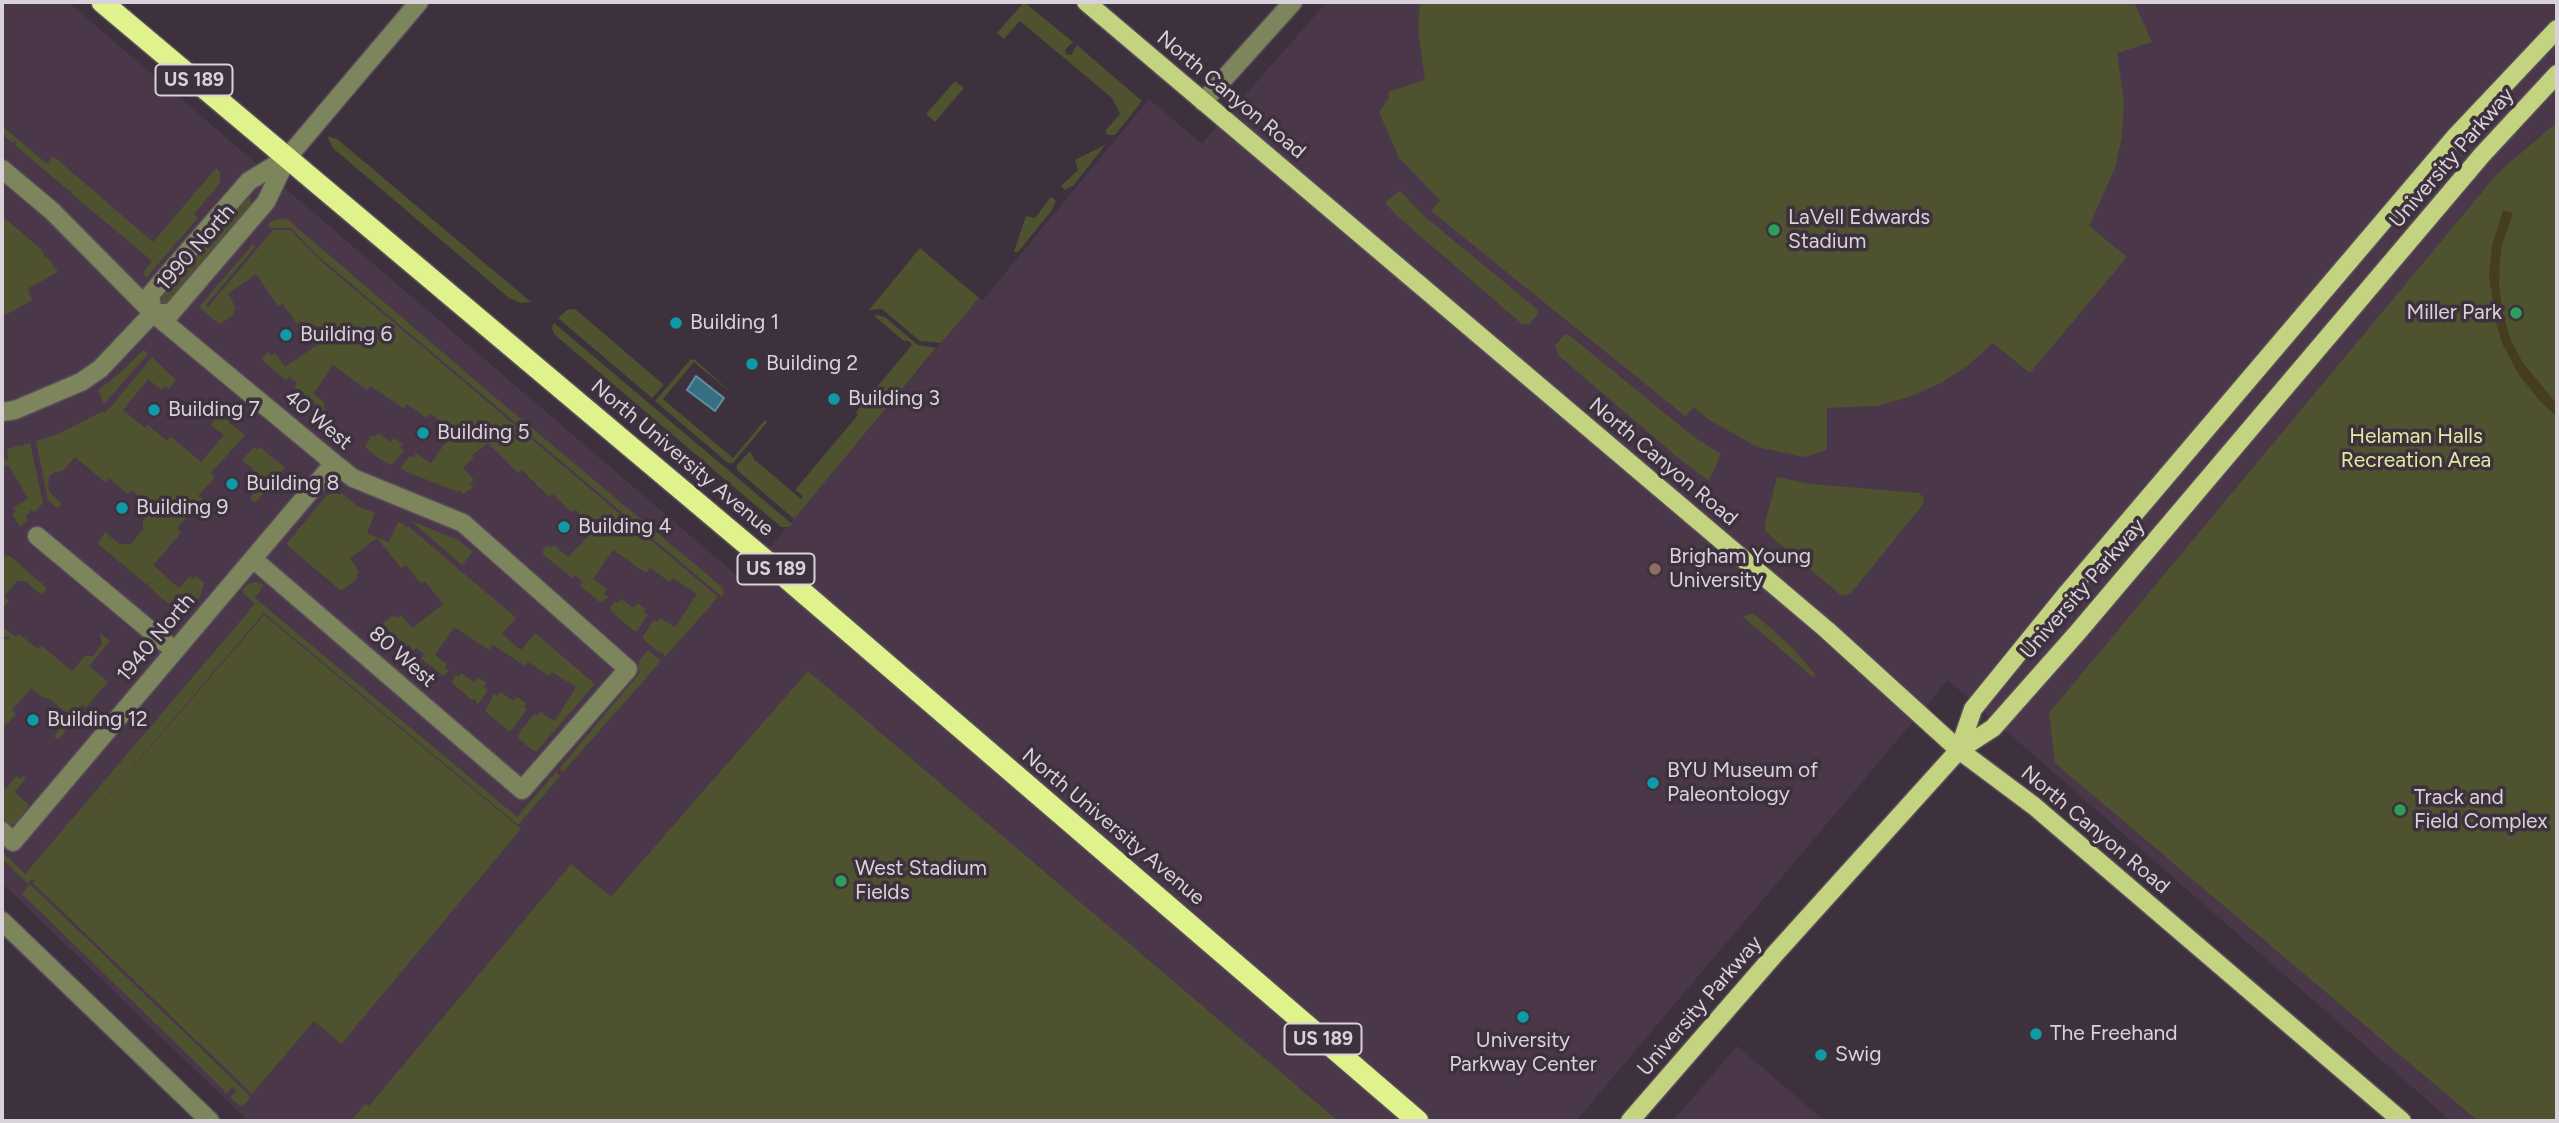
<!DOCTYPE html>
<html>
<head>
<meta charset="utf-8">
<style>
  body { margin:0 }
  #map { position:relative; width:2559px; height:1123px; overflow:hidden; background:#3e313e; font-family:Figtree,sans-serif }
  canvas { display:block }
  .frame { position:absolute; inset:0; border:4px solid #dad2da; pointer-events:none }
</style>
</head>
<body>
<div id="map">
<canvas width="2559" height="1123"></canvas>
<div class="frame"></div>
</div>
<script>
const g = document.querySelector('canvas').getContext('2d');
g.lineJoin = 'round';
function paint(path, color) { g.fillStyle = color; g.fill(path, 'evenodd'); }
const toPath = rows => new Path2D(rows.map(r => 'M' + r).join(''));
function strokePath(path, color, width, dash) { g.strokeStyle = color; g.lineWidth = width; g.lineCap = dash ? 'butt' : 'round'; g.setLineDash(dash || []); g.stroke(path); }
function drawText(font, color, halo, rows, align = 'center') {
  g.font = font + ' Figtree,sans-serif'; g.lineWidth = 7; g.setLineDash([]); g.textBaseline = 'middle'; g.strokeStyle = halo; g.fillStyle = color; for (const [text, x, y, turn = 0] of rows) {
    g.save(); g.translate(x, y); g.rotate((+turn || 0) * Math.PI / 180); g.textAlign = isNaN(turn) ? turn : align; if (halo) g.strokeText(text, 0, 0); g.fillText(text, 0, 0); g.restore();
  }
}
const built = toPath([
  [2,2,68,2,742,580,979,298,983,300,1149,99,1202,144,1327,2,2557,2,2557,1121,2451,1121,1948,680,1576,1121,248,1121,2,883],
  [1737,1046,1739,1048,1825,1121,1673,1121]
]);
const green = toPath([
  [1024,2,1073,42,1065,50,1066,54,1071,55,1077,45,1142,101,1115,135,1108,135,1105,131,1120,114,1112,98,1020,21,1004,39,997,33],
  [1420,2,2134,2,2152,42,2117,53,2124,102,2122,136,2115,168,2089,226,2127,257,2030,373,1993,343,1967,366,1939,384,1909,397,1876,406,1827,408,1827,450,1805,457,1757,447,1708,419,1694,407,1685,416,1431,211,1440,200,1399,158,1379,112,1389,98,1388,92,1425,80,1418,31],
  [955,81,964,88,935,122,926,114],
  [2557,122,2557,1121,2478,1121,2055,763,2049,713,2498,173],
  [2,126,47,164,53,156,153,242,216,168,220,172,220,183,194,214,198,218,146,278,143,273,152,261,71,193,71,189,69,191,15,145,17,142,14,140,12,143,2,134],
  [327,136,337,139,531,302,521,303,509,298,333,148],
  [1105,145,1074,185,1065,190,1061,186,1078,170,1075,160],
  [1400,191,1425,217,1537,309,1537,315,1529,324,1522,324,1395,214,1385,202],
  [247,197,250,198,251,204,166,305,159,305,158,299,244,198],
  [1051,197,1056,201,1052,210,1018,252,1014,252,1026,216,1035,218],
  [2,216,41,249,44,254,43,256,47,257,58,272,29,288,28,291,32,300,2,317],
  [286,218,503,404,722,587,724,593,722,597,318,256,291,228,271,228,268,225,272,221],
  [273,230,290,230,321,261,718,597,665,657,663,653,660,653,643,639,643,636,654,620,657,622,660,618,675,627,697,594,673,578,670,582,650,568,646,573,613,550,593,579,607,589,604,594,608,597,601,603,580,586,583,582,575,575,572,578,543,554,543,550,547,545,551,548,554,545,568,557,595,529,575,509,571,512,553,494,549,497,522,470,518,473,488,443,471,456,474,457,463,468,474,480,470,483,473,487,463,494,459,490,458,492,402,470,401,467,410,456,413,458,416,453,431,463,454,431,430,414,427,418,407,404,403,408,370,386,367,390,333,365,313,394,325,403,323,407,326,410,323,412,311,399,294,387,297,383,289,377,286,380,261,359,268,352,271,356,275,353,285,367,317,345,301,321,297,324,283,304,278,306,256,274,228,294,236,308,233,310,235,314,221,323,218,323,199,307,253,244,255,247,206,305,208,307],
  [920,248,979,298,941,343,920,341,882,309,869,310],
  [575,309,664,385,652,398,558,318,567,310],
  [878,315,886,318,918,345,936,348,794,519,737,470,737,465,750,451,754,459,801,499,803,496,795,490,858,415,856,412,912,345,909,341,904,341,874,316],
  [554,323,792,524,789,527,781,527,554,334,552,328],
  [1565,335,1569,335,1694,437,1721,454,1709,481,1683,462,1558,355,1555,345],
  [144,350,148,354,104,404,98,390,114,378],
  [152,357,176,380,169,389,165,386,162,390,148,379,123,410,145,428,148,425,167,441,171,437,201,462,224,435,211,425,214,421,211,418,215,413,218,412,230,422,228,424,231,424,245,435,211,473,215,477,198,496,203,499,177,528,181,533,153,565,179,588,190,576,194,579,196,576,204,583,200,597,183,616,148,586,149,583,146,584,98,544,105,532,119,544,131,544,143,529,143,521,153,508,131,490,128,494,109,478,105,482,75,457,62,471,53,473,49,477,48,488,52,495,62,504,56,508,48,500,36,441,56,435,103,411,106,413,106,410,110,408],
  [694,359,735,396,694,362,663,399,733,458,765,420,767,422,733,463,728,463,655,401,690,360],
  [378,433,391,442,394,438,403,444,400,448,404,451,391,465,383,462,384,460,381,460,365,447,371,435,375,437],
  [30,443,43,503,35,512,31,510,25,517,28,520,20,527,12,514,16,512,13,508,28,498,8,465,2,468,2,460,8,459,7,449,22,445,23,447,24,444],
  [254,447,257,449,260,447,285,468,261,496,258,496,260,498,257,501,254,502,250,498,253,494,249,491,261,476,242,460],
  [1777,477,1811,484,1919,493,1923,497,1924,503,1851,593,1842,596,1765,531,1765,523],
  [335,492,340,495,342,493,357,506,375,513,367,533,389,542,398,522,405,525,405,528,408,526,516,618,502,634,521,650,535,633,595,684,537,751,534,751,519,739,518,735,534,714,537,716,540,712,555,721,576,687,552,672,549,676,528,662,525,666,493,645,489,650,454,627,435,655,447,664,445,668,449,671,443,676,421,658,424,654,416,648,413,651,409,644,407,646,384,626,383,623,394,615,397,618,401,615,412,628,443,604,425,581,421,584,406,565,401,568,377,538,350,558,359,572,356,575,358,578,344,589,340,590,288,546,288,542,326,496],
  [411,521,458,540,473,552,462,565],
  [10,556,46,587,46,590,42,595,25,581,17,581,4,597,9,601,2,609,2,557],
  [256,582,264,585,255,598,517,817,556,772,560,776,518,825,264,613,52,861,264,615,521,829,341,1044,314,1021,252,1094,33,883,35,880,32,879,28,884,2,859,2,852,25,874,255,604,243,593,243,589,248,584],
  [621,599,634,608,638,603,646,609,644,613,648,615,637,631,634,631,615,615,614,611,612,613,610,610,614,601,618,603],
  [1753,613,1792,647,1815,674,1813,677,1743,617],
  [2,626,16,637,19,634,38,649,42,646,72,671,85,656,93,656,102,644,100,633,110,641,89,666,108,682,86,707,82,705,78,710,81,713,74,721,72,720,72,723,60,738,57,739,54,736,68,720,67,713,50,699,42,697,31,688,12,710,16,714,2,730,2,638,6,640,11,637,2,637],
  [648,650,661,661,563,772,559,769,639,674,638,667,640,659],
  [808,671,1338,1121,351,1121,365,1104,369,1106,571,864,611,897],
  [461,673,474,682,478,678,487,683,484,687,488,690,479,703,476,704,476,700,472,700,452,683,455,675,459,677],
  [500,692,514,701,517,697,526,703,524,707,527,709,512,730,509,731,485,711,494,694,498,696],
  [16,776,20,779,23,776,26,778,15,792,29,805,17,823,11,825,2,820,2,786,6,789],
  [30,884,251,1097,242,1107,230,1098,237,1090,233,1087,226,1094,224,1090,22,894]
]);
const sand = toPath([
  [2503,210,2513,213,2502,245,2500,260,2499,286,2503,315,2511,340,2523,363,2557,404,2557,417,2539,400,2519,375,2502,343,2496,323,2489,275,2492,246]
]);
const water = toPath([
  [696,376,724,398,715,411,687,390,696,376]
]);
const minor = toPath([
  [1203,102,1293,2],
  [2,169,52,211,153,313,334,463,353,478,463,523,628,669,522,790,253,559],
  [153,313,171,313,266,202,287,158,419,2],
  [153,313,150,295,187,252,249,181,287,158],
  [2,412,15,410,81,382,100,369,153,313],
  [37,536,175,651],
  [2,831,13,842,334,463],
  [2,921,210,1121]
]);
const major = toPath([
  [1086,2,1827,630,1959,750,2034,806,2402,1121],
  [1959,750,1973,709,2068,592,2454,138,2557,29],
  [1630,1121,1775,954,1959,750,1993,728,2078,632,2482,155,2557,74]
]);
const highway = toPath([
  [102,2,777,570,1418,1121]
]);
const markers = [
  [1774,230,7,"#2e9e5b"],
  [2516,313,7,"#2e9e5b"],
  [676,323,7,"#0f9aa8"],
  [286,335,7,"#0f9aa8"],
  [752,364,7,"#0f9aa8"],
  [834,399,7,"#0f9aa8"],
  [154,410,7,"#0f9aa8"],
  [423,433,7,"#0f9aa8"],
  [232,484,7,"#0f9aa8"],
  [122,508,7,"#0f9aa8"],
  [564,527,7,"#0f9aa8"],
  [1655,569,7,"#8d6e63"],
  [33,720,7,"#0f9aa8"],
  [1653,783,7,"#0f9aa8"],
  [2400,810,7,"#2e9e5b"],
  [841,881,7,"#2e9e5b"],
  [1523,1017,7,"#0f9aa8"],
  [2036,1034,7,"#0f9aa8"],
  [1821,1055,7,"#0f9aa8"]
];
const shields = [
  [194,80,77],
  [776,569,77],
  [1323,1039,77]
];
const shieldNames = [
  ["US 189",194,80],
  ["US 189",776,569],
  ["US 189",1323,1039]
];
const streetNames = [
  ["North Canyon Road",1231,95,40],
  ["University Parkway",2452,158,-49],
  ["1990 North",196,248,-49],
  ["40 West",318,420,40],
  ["North University Avenue",682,458,40],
  ["North Canyon Road",1663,462,40],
  ["University Parkway",2083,589,-49],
  ["1940 North",156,638,-50],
  ["80 West",402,657,41],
  ["North University Avenue",1113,827,40],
  ["North Canyon Road",2095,830,40],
  ["University Parkway",1700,1006,-49]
];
const poiNames = [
  ["LaVell Edwards",1788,218],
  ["Stadium",1788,242],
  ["Miller Park",2502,313,"right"],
  ["Building 1",690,323],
  ["Building 6",300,335],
  ["Building 2",766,364],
  ["Building 3",848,399],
  ["Building 7",168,410],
  ["Building 5",437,433],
  ["Building 8",246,484],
  ["Building 9",136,508],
  ["Building 4",578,527],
  ["Brigham Young",1669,557],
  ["University",1669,581],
  ["Building 12",47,720],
  ["BYU Museum of",1667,771],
  ["Paleontology",1667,795],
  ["Track and",2414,798],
  ["Field Complex",2414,822],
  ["West Stadium",855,869],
  ["Fields",855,893],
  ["The Freehand",2050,1034],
  ["University",1523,1041,"center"],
  ["Parkway Center",1523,1065,"center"],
  ["Swig",1835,1055]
];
const parkNames = [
  ["Helaman Halls",2416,437],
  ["Recreation Area",2416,461]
];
paint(built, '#4a384a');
paint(green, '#4e522f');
paint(sand, '#463d1d');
paint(water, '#356f83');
strokePath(water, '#668d9d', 2);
strokePath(minor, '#5a4e5a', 21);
strokePath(major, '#5a4e5a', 21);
strokePath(highway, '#5a4e5a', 24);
strokePath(minor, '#7d855d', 18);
strokePath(major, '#c3d37f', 18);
strokePath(highway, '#dff28c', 21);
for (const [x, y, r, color] of markers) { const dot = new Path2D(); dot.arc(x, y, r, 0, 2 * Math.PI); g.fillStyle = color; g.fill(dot); strokePath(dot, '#3e313e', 2.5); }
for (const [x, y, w] of shields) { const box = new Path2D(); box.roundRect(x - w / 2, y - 15.5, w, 31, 5); g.fillStyle = '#3e313e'; g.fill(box); strokePath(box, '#dad2da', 2); }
drawText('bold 19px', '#dad2da', null, shieldNames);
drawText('21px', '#dad2da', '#3e313e', streetNames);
drawText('21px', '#dad2da', '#3e313e', poiNames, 'left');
drawText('21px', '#e1eb9e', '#3e313e', parkNames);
</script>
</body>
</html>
